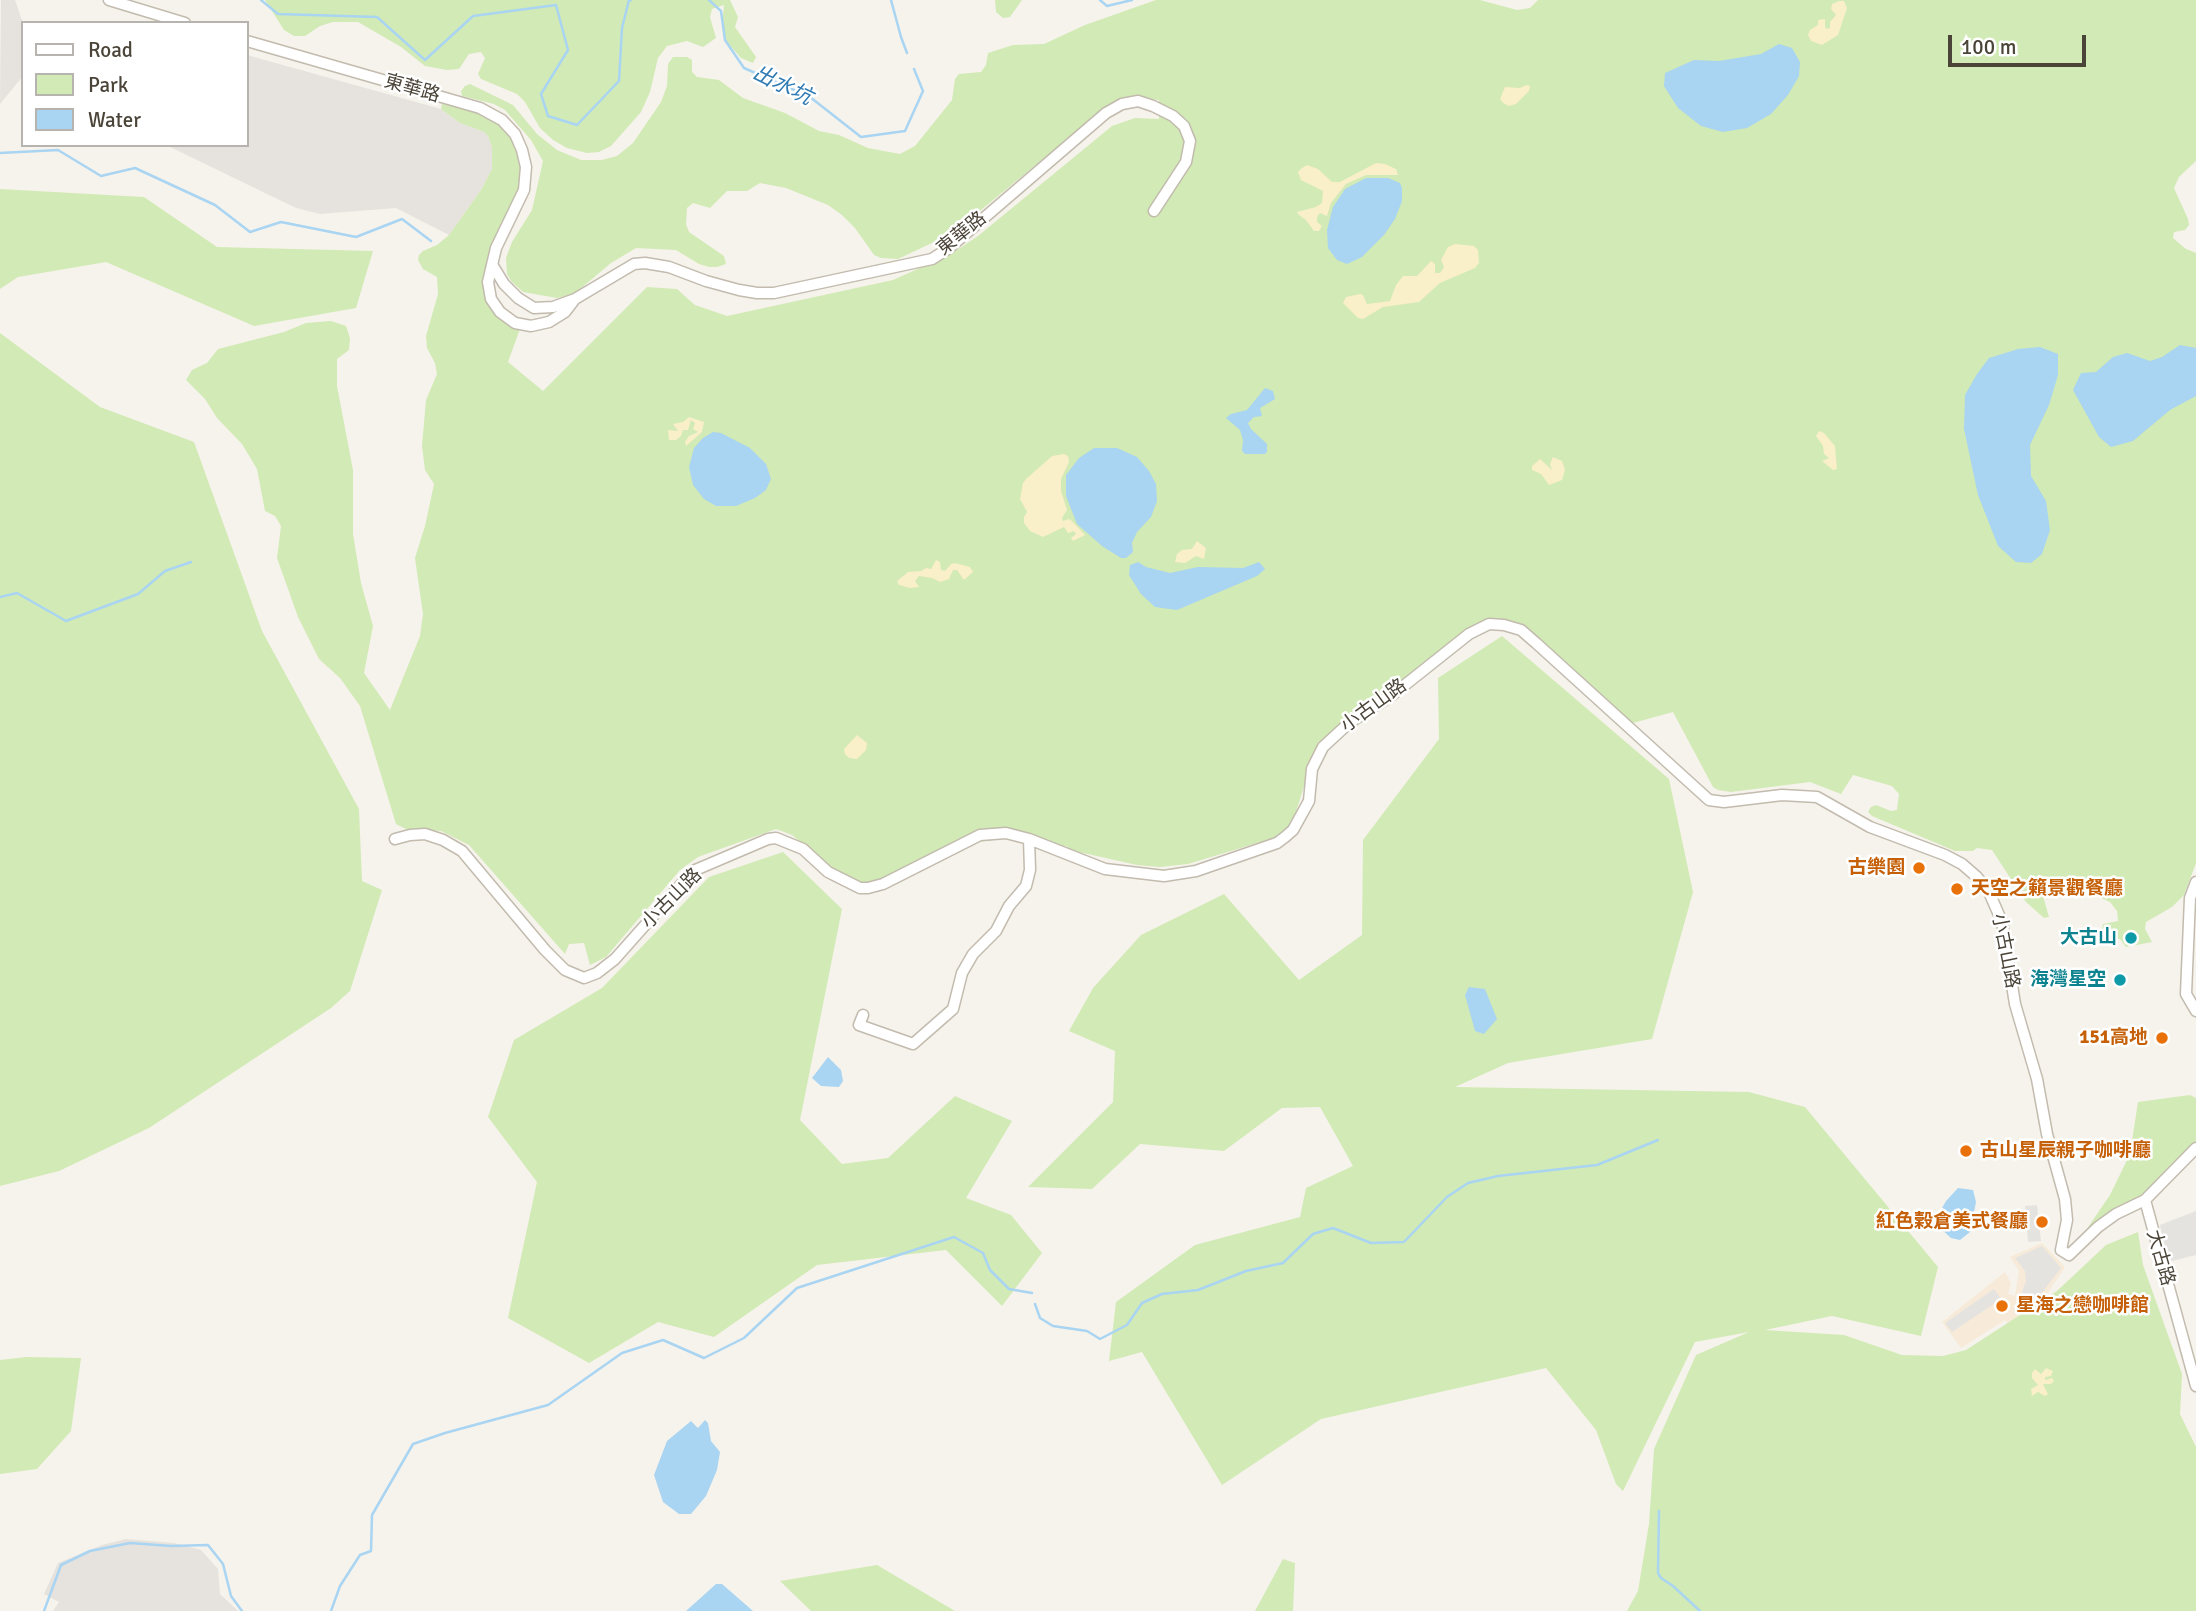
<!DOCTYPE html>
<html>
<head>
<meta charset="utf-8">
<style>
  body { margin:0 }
  #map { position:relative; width:2196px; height:1611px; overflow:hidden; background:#f6f3ec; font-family:Signika,sans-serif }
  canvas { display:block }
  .legend { position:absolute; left:21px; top:21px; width:228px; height:126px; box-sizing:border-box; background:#fff; border:2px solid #b7b4b0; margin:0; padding:9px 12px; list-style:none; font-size:21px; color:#4b4439 }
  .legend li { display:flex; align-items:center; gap:14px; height:35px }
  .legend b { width:35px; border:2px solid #b7b4b0 }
  .scale { position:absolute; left:1948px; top:35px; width:138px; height:32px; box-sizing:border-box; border:4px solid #4b4439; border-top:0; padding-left:9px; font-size:21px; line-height:24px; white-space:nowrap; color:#4b4439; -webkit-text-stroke:5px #fff; paint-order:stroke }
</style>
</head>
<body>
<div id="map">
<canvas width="2196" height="1611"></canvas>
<ul class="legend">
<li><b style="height:9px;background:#fff"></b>Road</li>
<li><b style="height:19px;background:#d2eab5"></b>Park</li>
<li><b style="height:19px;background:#a9d4f2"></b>Water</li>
</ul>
<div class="scale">100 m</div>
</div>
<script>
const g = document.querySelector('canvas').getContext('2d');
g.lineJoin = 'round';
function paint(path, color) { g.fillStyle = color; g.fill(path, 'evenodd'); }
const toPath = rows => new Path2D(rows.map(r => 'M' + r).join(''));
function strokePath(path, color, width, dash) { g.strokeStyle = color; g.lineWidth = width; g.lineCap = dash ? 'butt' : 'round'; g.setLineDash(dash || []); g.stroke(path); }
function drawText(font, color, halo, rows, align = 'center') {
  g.font = font + ' Signika,"Noto Sans TC",sans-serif'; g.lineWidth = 5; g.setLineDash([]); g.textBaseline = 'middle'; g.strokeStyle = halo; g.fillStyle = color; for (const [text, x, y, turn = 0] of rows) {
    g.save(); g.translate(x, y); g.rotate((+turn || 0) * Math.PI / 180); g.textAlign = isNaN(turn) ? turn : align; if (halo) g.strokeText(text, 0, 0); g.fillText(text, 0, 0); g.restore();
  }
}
const commercial = toPath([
  [2042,1243,2065,1267,2045,1297,2008,1323,2005,1320,1961,1348,1942,1322,2005,1272,2011,1283,2008,1294,2015,1296,2019,1271,2010,1257]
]);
const industrial = toPath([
  [1,0,15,0,23,23,23,76,0,104],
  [247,55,441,109,460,123,484,132,488,136,492,147,492,169,481,190,449,235,396,208,320,214,296,208,166,145,247,145],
  [126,1539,174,1543,201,1550,218,1569,220,1594,238,1611,53,1611,59,1602,44,1594,58,1563,102,1545]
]);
const green = toPath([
  [265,0,730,0,738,17,735,27,756,57,753,63,741,58,727,42,722,27,724,5,712,9,710,17,716,38,703,47,687,41,667,46,658,58,650,92,641,112,611,146,599,152,587,153,567,148,553,140,540,128,525,102,517,94,481,79,478,74,485,58,481,52,469,54,459,69,447,70,425,66,401,47,358,22,333,22,320,26,305,36,294,36,284,30],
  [995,0,1022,0,1010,17,1003,18,996,12],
  [1156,0,1480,0,1517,10,1530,8,1538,0,2196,0,2196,161,2179,177,2174,188,2188,219,2189,225,2185,230,2174,232,2173,238,2186,249,2196,253,2196,863,2184,895,2172,907,2146,922,2145,929,2152,942,2126,947,2120,939,2109,938,2102,929,2103,924,2118,921,2117,911,2110,902,2090,893,2073,895,2053,886,2041,883,2041,889,2049,917,2044,918,2026,902,1992,850,1977,848,1973,851,1955,851,1872,816,1868,812,1871,807,1876,805,1891,811,1897,810,1899,794,1892,786,1853,775,1841,794,1810,782,1731,792,1718,790,1713,787,1673,712,1633,723,1514,623,1498,618,1485,620,1474,626,1393,692,1338,726,1319,743,1308,763,1305,783,1294,818,1287,829,1277,837,1188,864,1160,867,1137,865,1070,850,1066,846,1042,847,1006,838,974,843,877,883,858,884,843,876,792,835,776,829,698,857,680,870,606,957,590,965,584,943,569,944,565,954,469,845,441,831,406,829,396,824,360,706,340,678,319,659,298,617,277,558,281,526,275,516,265,511,257,469,242,444,217,418,205,399,186,380,192,370,207,363,218,349,284,332,306,323,331,321,346,326,350,338,349,350,337,359,337,386,353,470,353,534,361,583,373,626,364,673,390,710,420,636,423,614,415,558,425,526,434,484,425,470,422,446,426,400,437,374,435,363,427,348,426,336,438,294,437,277,423,269,418,260,419,255,423,251,437,245,449,235,481,190,492,169,492,147,488,136,484,132,460,123,441,109,442,104,480,111,497,123,509,134,521,165,523,176,520,193,489,258,485,269,484,286,488,302,494,312,505,323,520,329,508,362,543,391,647,287,677,289,695,305,727,316,893,280,951,254,978,236,1112,126,1135,118,1159,119,1159,100,1132,97,1106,107,953,233,898,259,881,258,874,255,855,228,842,215,828,205,786,188,760,183,747,191,727,191,710,208,693,203,687,208,686,224,689,232,724,256,726,264,717,267,709,267,699,264,676,250,636,248,611,263,574,294,557,298,523,292,511,281,507,274,506,258,512,242,532,210,543,161,531,140,505,110,494,104,462,96,461,91,465,86,470,84,513,105,537,134,557,150,581,160,602,160,617,156,633,143,661,102,667,86,668,64,673,57,687,57,692,60,692,72,697,77,719,80,743,98,785,113,819,131,839,135,868,148,900,154,915,146,952,100,955,79,959,74,981,72,986,65,988,53,1013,45,1044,44,1085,25],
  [0,189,144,197,217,247,373,251,356,308,254,326,106,262,18,277,0,289],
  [0,333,100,407,194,442,262,631,359,809,362,881,382,890,350,991,331,1008,149,1128,59,1171,0,1186],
  [1502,636,1669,779,1693,892,1652,1039,1508,1063,1455,1087,1749,1092,1805,1107,1938,1267,1921,1336,1832,1316,1765,1330,1844,1335,1902,1355,1943,1356,1966,1350,2057,1291,2106,1245,2138,1232,2143,1265,2182,1374,2180,1414,2196,1447,2196,1611,1627,1611,1638,1591,1649,1524,1654,1449,1696,1355,1749,1332,1695,1342,1623,1491,1616,1484,1596,1430,1546,1368,1321,1419,1222,1485,1142,1352,1109,1361,1116,1302,1195,1245,1300,1217,1306,1188,1353,1166,1320,1107,1282,1108,1224,1151,1140,1144,1092,1189,1028,1187,1113,1102,1115,1051,1069,1031,1093,988,1141,935,1224,894,1299,980,1362,935,1363,840,1439,739,1438,678],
  [783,852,842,909,800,1120,842,1164,888,1158,955,1096,1012,1121,966,1198,1011,1215,1042,1253,1002,1306,946,1250,817,1265,714,1337,658,1322,589,1363,508,1318,537,1182,488,1117,514,1040,602,988,709,877],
  [2190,1095,2196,1098,2196,1143,2178,1159,2144,1198,2117,1210,2082,1236,2110,1195,2130,1154,2138,1102],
  [26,1357,81,1358,71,1431,37,1469,0,1474,0,1360],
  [1283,1559,1295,1563,1293,1611,1255,1611],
  [877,1565,955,1611,811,1611,780,1581]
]);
const sand = toPath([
  [1839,1,1844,1,1847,8,1838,35,1822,45,1811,41,1808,35,1810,30,1818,25,1818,20,1825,19,1825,27,1827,29,1830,28,1830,22,1836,15,1831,9,1832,4],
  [1526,85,1530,86,1529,91,1516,104,1509,106,1503,103,1500,99,1505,87,1520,88],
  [1376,163,1385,164,1396,169,1398,175,1366,175,1346,184,1331,203,1327,216,1320,213,1317,217,1317,222,1322,226,1319,231,1314,231,1306,220,1299,215,1297,212,1316,207,1322,203,1323,191,1301,180,1298,172,1302,168,1307,165,1318,169,1332,182,1340,182],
  [1455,244,1474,246,1478,250,1479,263,1475,268,1440,283,1419,302,1383,307,1363,319,1358,318,1343,303,1346,297,1360,294,1363,295,1367,304,1390,301,1396,285,1403,276,1417,276,1431,261,1435,264,1435,273,1440,273,1444,267,1441,260,1448,247],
  [689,417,704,422,702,432,686,446,685,442,689,436,698,432,693,429,695,423,691,420,688,430,683,430,681,436,676,440,669,440,668,430,678,431,673,424,683,422],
  [1819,431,1824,433,1835,446,1837,469,1833,470,1822,461,1829,458,1824,454,1823,446,1816,436],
  [1064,454,1068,456,1069,462,1061,479,1061,491,1067,510,1062,518,1063,521,1069,519,1072,521,1085,535,1073,541,1071,538,1076,534,1074,531,1068,533,1064,527,1043,537,1030,531,1024,523,1024,517,1027,512,1020,499,1023,483,1026,479,1052,456],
  [1553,457,1562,461,1565,470,1562,480,1549,485,1541,474,1532,470,1532,466,1540,459,1552,470,1550,464],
  [1197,541,1206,548,1204,559,1196,556,1185,563,1175,562,1177,554,1182,550,1192,549],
  [936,560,940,562,941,570,945,571,951,564,955,563,970,567,973,572,964,580,957,570,953,570,949,579,940,582,932,578,919,576,915,581,919,587,910,588,899,585,897,581,908,572,921,571,926,568,931,569],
  [857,735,867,743,866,750,857,759,849,758,845,754,844,749],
  [2046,1368,2053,1371,2051,1376,2045,1377,2045,1380,2052,1378,2054,1381,2051,1384,2043,1384,2048,1394,2045,1396,2038,1392,2032,1396,2031,1389,2038,1385,2032,1378,2032,1373,2035,1369,2041,1374]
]);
const parking = toPath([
  [2037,1205,2041,1241,2028,1242,2025,1206],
  [2196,1211,2196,1255,2168,1262,2160,1225],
  [2042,1246,2061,1268,2038,1298,2025,1308,2019,1301,2026,1281,2025,1271,2015,1258],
  [1994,1289,2001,1299,1952,1332,1945,1323]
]);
const water = toPath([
  [1779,44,1792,48,1800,62,1799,76,1788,95,1771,114,1747,128,1723,132,1701,126,1678,108,1664,86,1665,73,1694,60,1719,61,1761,54],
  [1366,178,1388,178,1400,183,1402,188,1402,201,1395,219,1384,235,1362,257,1347,264,1337,260,1328,248,1327,230,1333,207,1345,189],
  [2180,345,2196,348,2196,396,2170,410,2133,441,2111,447,2099,437,2073,390,2081,373,2096,372,2113,357,2127,353,2150,361,2162,357],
  [2040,347,2058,354,2058,375,2049,405,2030,445,2031,476,2046,501,2050,530,2042,554,2031,563,2016,562,1998,546,1978,495,1964,429,1965,395,1977,374,1989,358,2018,349],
  [1265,388,1273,391,1275,399,1260,408,1262,416,1254,417,1248,423,1251,429,1267,444,1267,452,1265,454,1245,454,1242,451,1243,440,1240,430,1226,418,1231,414,1247,410],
  [713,432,721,433,750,448,766,464,771,479,766,490,755,498,736,506,716,506,704,499,693,485,689,467,694,448,703,438],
  [1094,448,1117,448,1137,457,1149,471,1156,484,1157,501,1151,517,1137,532,1132,543,1133,552,1126,558,1121,558,1102,546,1077,524,1066,496,1066,475,1079,458],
  [1138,562,1146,567,1170,573,1198,567,1243,568,1259,562,1265,569,1257,576,1177,610,1155,607,1141,594,1129,575,1130,565],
  [1469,987,1485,989,1497,1019,1484,1034,1475,1031,1465,995],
  [828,1057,841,1070,843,1081,839,1087,821,1086,812,1078],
  [1958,1188,1973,1190,1976,1202,1970,1232,1960,1240,1951,1238,1939,1227,1937,1217,1946,1201],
  [705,1420,708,1423,711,1441,720,1452,717,1470,706,1496,691,1514,679,1514,663,1502,654,1475,667,1441,691,1421,698,1428],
  [716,1584,722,1584,753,1611,686,1611]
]);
const stream = toPath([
  [261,0,278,14,377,17,425,60,473,16,556,5,568,50,541,94,548,116,577,125,619,81,622,28,629,0,631,0],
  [709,0,721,11,725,40,744,68,810,97,861,137,905,131,923,91,914,69],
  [891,0,901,37,907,53],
  [1100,0,1107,6,1132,0],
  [0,153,58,150,101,176,135,168,215,205,250,232,281,222,356,237,402,219,431,241],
  [0,597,17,593,66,621,138,594,165,571,191,562],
  [1035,1304,1040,1318,1053,1326,1087,1331,1100,1339,1127,1325,1142,1303,1162,1294,1198,1290,1246,1271,1283,1263,1313,1234,1333,1228,1371,1243,1404,1242,1447,1197,1468,1183,1498,1176,1597,1165,1658,1140],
  [1659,1511,1658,1573,1661,1578,1673,1586,1700,1611],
  [44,1611,61,1565,90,1551,130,1543,171,1546,208,1545,223,1564,231,1596,242,1611],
  [331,1611,340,1586,360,1555,371,1551,372,1515,413,1444,445,1433,548,1405,622,1353,663,1340,704,1358,744,1338,797,1288,954,1237,983,1253,990,1270,1009,1289,1032,1293]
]);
const street = toPath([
  [109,0,185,23],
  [247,41,480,108,502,120,515,134,522,150,526,167,524,190,496,248,488,282,491,299,500,312,515,323,531,326,549,322,565,312,575,299],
  [493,266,504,284,518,298,534,308,553,307,575,299,634,264,645,263,669,267,706,281,739,290,757,293,774,293,932,259,949,248,1106,113,1122,104,1138,101,1153,106,1173,116,1184,126,1190,141,1186,162,1154,211],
  [395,839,410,835,425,834,443,840,462,851,545,950,565,970,584,978,597,973,615,959,693,871,768,839,776,838,803,849,828,872,860,888,868,888,883,884,980,835,1006,833,1029,839,1105,869,1164,876,1196,871,1277,843,1285,837,1293,830,1309,801,1312,769,1323,747,1349,723,1391,696,1469,634,1489,624,1504,625,1521,630,1536,643,1709,800,1724,802,1782,795,1817,797,1870,827,1945,855,1962,864,1977,877,1989,892,2002,922,2015,1004,2037,1079,2047,1134,2065,1199,2067,1220,2061,1250,2069,1255,2098,1227,2116,1214,2145,1200],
  [2196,882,2190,898,2186,994,2196,1011],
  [863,1015,859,1025,913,1044,953,1009,962,973,973,954,996,931,1009,906,1026,886,1030,870,1029,839],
  [2196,1148,2145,1200,2196,1386]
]);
const markers = [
  [1919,868,7,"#e8710a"],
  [1957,889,7,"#e8710a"],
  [2131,938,7,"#0f9aa8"],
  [2120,980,7,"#0f9aa8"],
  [2162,1038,7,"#e8710a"],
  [1966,1151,7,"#e8710a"],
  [2042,1222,7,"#e8710a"],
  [2002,1306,7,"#e8710a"]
];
const streetNames = [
  ["東華路",412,89,16],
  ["東華路",962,234,-39],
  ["小古山路",1374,706,-36],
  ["小古山路",672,899,-45],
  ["小古山路",2005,951,79],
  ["大古路",2160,1258,74]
];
const foodNames = [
  ["古樂園",1905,868],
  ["天空之籟景觀餐廳",1971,889,"left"],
  ["151高地",2148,1038],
  ["古山星辰親子咖啡廳",1980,1151,"left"],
  ["紅色榖倉美式餐廳",2028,1222],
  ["星海之戀咖啡館",2016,1306,"left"]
];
const cultureNames = [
  ["大古山",2117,938],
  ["海灣星空",2106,980]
];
const waterNames = [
  ["出水坑",782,86,26]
];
paint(commercial, '#f7ead8');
paint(industrial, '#e6e2dd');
paint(green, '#d2eab5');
paint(sand, '#f9efc9');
paint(parking, '#e5e3e0');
paint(water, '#a9d4f2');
strokePath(stream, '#a9d4f2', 2.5);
strokePath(street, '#c2bbae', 13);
strokePath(street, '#fff', 10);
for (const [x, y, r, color] of markers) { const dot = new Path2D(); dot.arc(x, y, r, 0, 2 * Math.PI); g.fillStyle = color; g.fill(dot); strokePath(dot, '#fff', 2.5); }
drawText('19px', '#4b4439', '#fff', streetNames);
drawText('bold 19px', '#c56008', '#fff', foodNames, 'right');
drawText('bold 19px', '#0d838f', '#fff', cultureNames, 'right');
drawText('italic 21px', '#2e7ab2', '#fff', waterNames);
</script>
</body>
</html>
